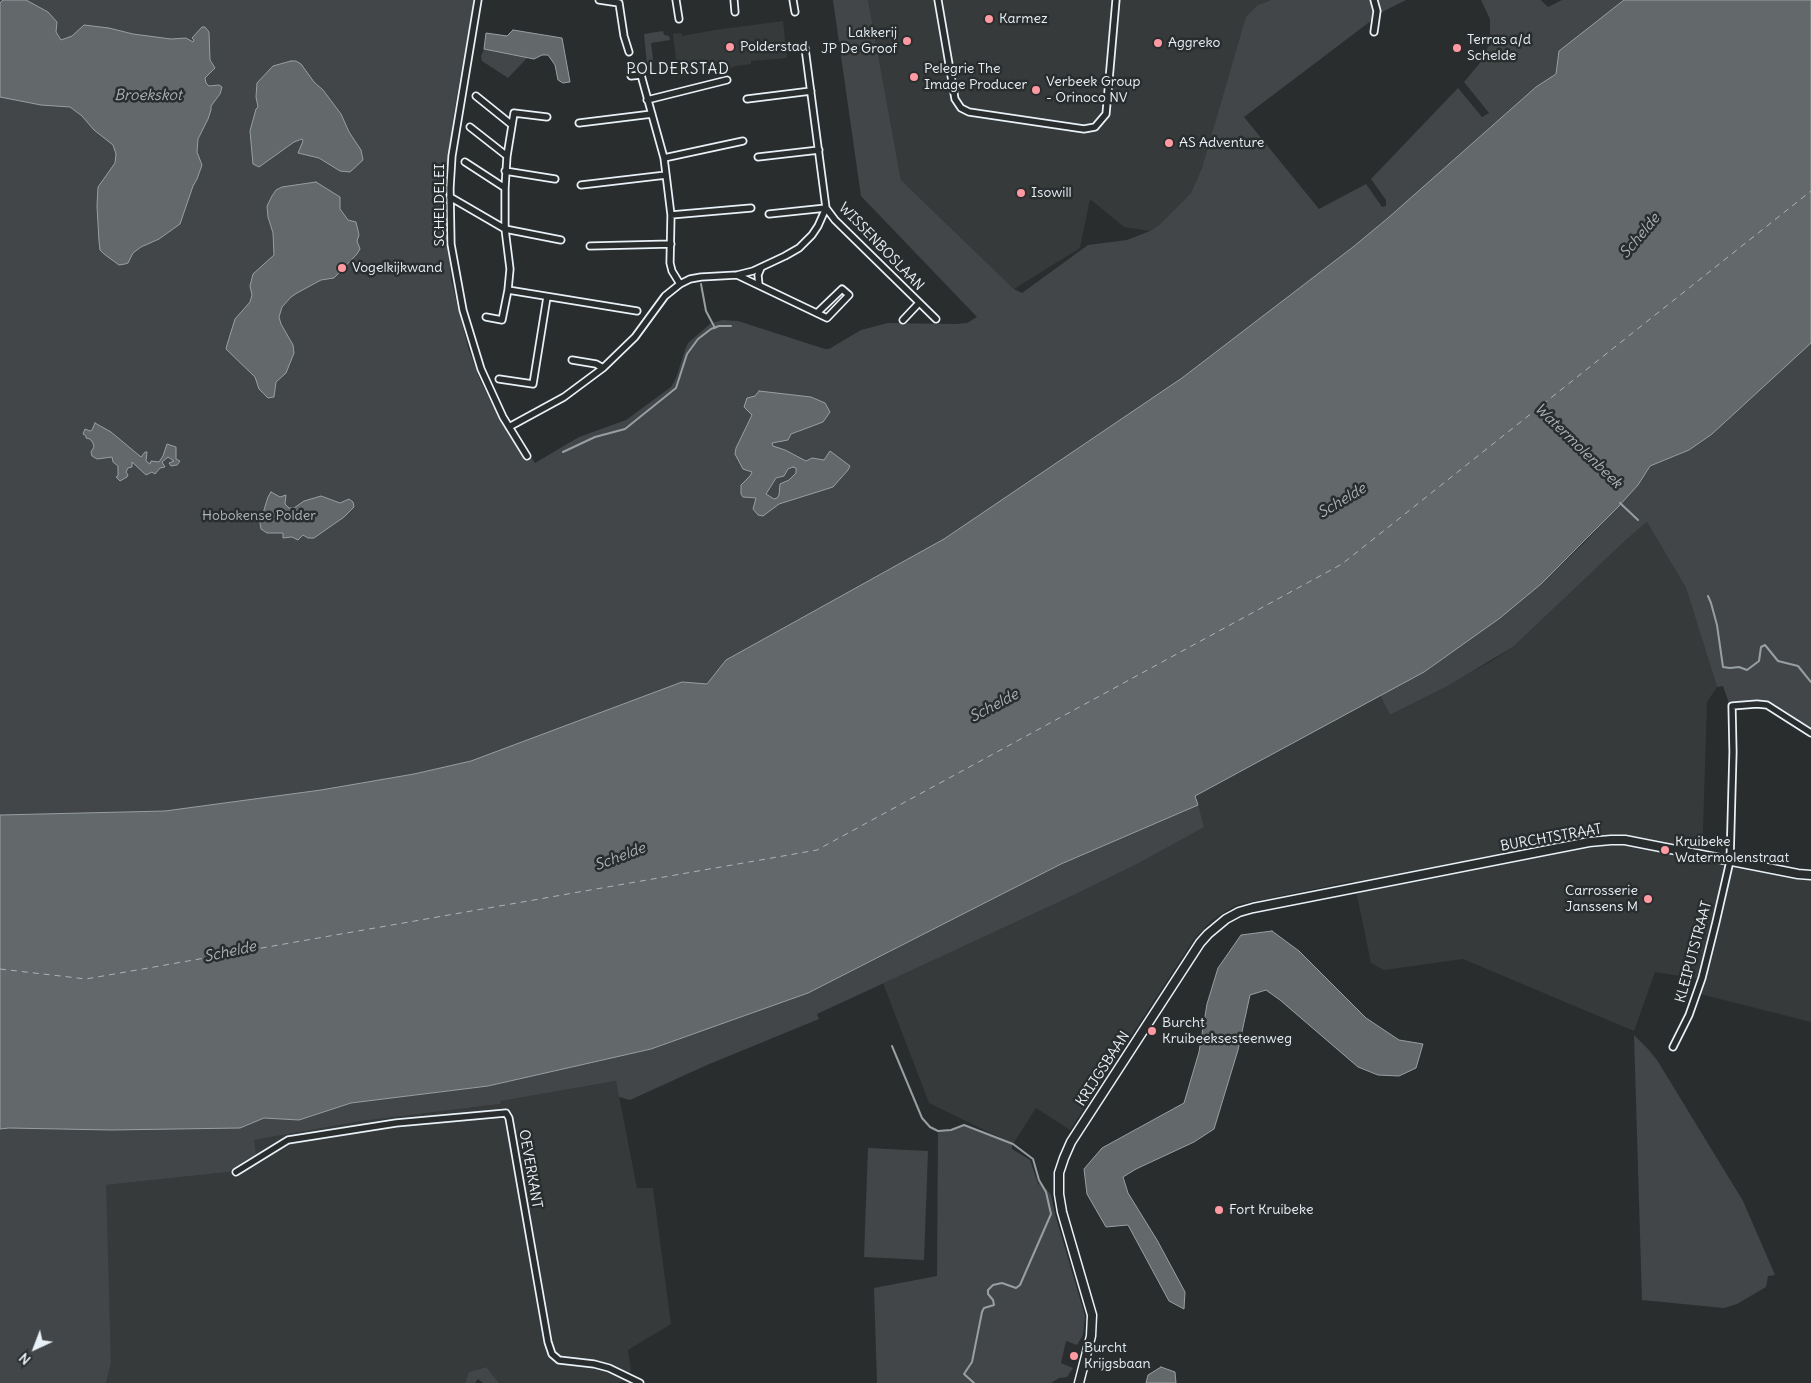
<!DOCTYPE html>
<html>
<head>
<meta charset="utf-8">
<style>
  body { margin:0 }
  #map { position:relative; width:1811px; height:1383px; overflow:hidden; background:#2a2d2e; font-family:Delius,sans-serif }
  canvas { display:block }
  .north { position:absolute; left:10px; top:1323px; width:50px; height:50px; -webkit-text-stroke:4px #2a2d2e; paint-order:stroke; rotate:223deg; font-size:14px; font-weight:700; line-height:20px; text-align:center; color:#e8f1f8 }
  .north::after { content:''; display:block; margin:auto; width:18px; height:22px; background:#e8f1f8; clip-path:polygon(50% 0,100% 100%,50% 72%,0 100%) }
</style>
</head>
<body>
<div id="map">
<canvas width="1811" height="1383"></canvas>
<div class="north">N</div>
</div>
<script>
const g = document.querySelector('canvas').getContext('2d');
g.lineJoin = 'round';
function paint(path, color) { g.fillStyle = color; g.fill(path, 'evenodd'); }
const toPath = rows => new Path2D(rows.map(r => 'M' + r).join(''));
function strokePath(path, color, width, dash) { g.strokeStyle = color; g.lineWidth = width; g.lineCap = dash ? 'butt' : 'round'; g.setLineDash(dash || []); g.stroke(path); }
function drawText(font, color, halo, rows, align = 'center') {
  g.font = font + ' Delius,sans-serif'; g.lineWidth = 5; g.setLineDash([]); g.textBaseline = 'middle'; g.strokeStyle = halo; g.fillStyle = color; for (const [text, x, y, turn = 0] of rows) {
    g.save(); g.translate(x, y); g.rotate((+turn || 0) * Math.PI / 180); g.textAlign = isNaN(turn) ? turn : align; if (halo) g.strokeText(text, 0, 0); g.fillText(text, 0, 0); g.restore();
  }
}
const built = toPath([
  [868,0,1271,0,1258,5,1200,173,1191,193,1159,225,1150,231,1124,227,1090,199,1080,248,1014,289,901,180],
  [783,21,787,58,751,61,751,64,735,66,728,70,678,77,673,34,681,33,682,36,715,30],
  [1647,522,1686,588,1717,687,1707,702,1702,860,1795,879,1811,880,1811,1022,1700,994,1706,980,1655,972,1634,1031,1463,959,1384,970,1371,963,1354,881,1236,905,1212,920,1194,939,1070,1130,1036,1108,1013,1144,929,1103,883,983,1072,896,1135,865,1195,796,1380,695,1390,715,1492,661,1513,647,1627,539],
  [616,1081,637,1188,653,1188,671,1324,628,1350,631,1370,625,1380,618,1383,499,1383,485,1367,469,1372,465,1383,106,1383,111,1363,105,1185,229,1172,238,1165,256,1154,253,1140,362,1121,500,1104,500,1101]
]);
const green = toPath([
  [0,0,474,0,454,113,447,172,446,205,451,279,468,347,480,380,498,416,516,445,521,442,535,463,579,437,626,420,671,387,676,378,685,350,688,343,710,324,722,320,738,321,825,349,829,349,861,330,888,323,956,324,967,323,977,317,861,196,833,0,868,0,901,180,1014,289,1022,293,1088,245,1127,240,1150,231,1159,225,1191,193,1202,168,1246,17,1258,5,1271,0,1406,0,1384,11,1244,117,1319,209,1366,184,1382,207,1386,206,1386,200,1371,179,1458,88,1482,117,1489,113,1464,82,1485,57,1490,39,1490,19,1481,0,1541,0,1548,7,1562,0,1624,0,1603,18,1557,74,1536,87,1388,218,1353,247,1182,378,944,539,726,660,707,684,682,682,471,761,414,774,321,790,165,811,0,815],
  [663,31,664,35,669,36,670,40,651,43,655,75,648,75,644,34],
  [484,49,527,58,508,78,482,61,481,56],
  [1811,343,1811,730,1773,704,1762,700,1729,703,1723,686,1717,687,1686,588,1647,522,1627,539,1513,647,1449,685,1390,715,1380,695,1424,672,1520,601,1541,584,1584,543,1638,485,1650,466,1689,450],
  [1198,805,1204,827,1135,865,1072,896,817,1014,819,1019,707,1065,630,1100,619,1097,616,1081,501,1101,500,1104,362,1121,254,1140,256,1154,238,1165,229,1172,106,1185,111,1363,106,1383,0,1383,0,1129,9,1128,240,1128,264,1118,299,1120,351,1103,488,1086,651,1049,808,993,1061,864],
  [1634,1035,1648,1049,1657,1060,1743,1201,1775,1275,1768,1276,1766,1287,1737,1304,1724,1308,1642,1300],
  [964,1125,1012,1143,1012,1149,1030,1160,1039,1186,1039,1180,1051,1195,1055,1214,1085,1316,1083,1335,1077,1345,1066,1341,1061,1363,1073,1368,1067,1377,1059,1378,1051,1383,877,1383,874,1288,937,1276,938,1131,951,1130],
  [868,1148,928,1151,924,1260,864,1257],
  [486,1367,499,1383,483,1383,478,1379,475,1383,465,1383,469,1372]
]);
const water = toPath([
  [3,0,26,0,48,12,57,22,56,32,61,40,72,36,84,25,109,28,133,34,171,39,186,38,193,42,194,40,192,38,202,27,205,27,209,32,210,60,215,68,205,78,206,83,209,86,219,85,222,87,220,94,211,106,211,110,208,119,198,139,197,152,202,165,197,179,193,186,180,224,159,239,141,247,133,253,128,263,125,264,119,265,104,254,100,250,99,241,97,206,98,187,115,163,116,154,113,145,94,130,82,116,70,107,41,105,0,97,0,3,3,0],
  [1624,0,1811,0,1811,343,1712,434,1689,450,1650,466,1638,485,1618,507,1541,584,1500,618,1424,672,1195,796,1198,805,1061,864,808,993,651,1049,488,1086,351,1103,299,1120,264,1118,240,1128,111,1130,9,1128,0,1129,0,815,165,811,321,790,414,774,471,761,682,682,707,684,726,660,944,539,1182,378,1353,247,1388,218,1536,87,1556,74,1559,51,1624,0],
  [513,30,562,38,570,82,563,83,558,80,555,65,548,55,542,55,534,59,484,49,486,33,507,36,513,30],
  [291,61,296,61,301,64,314,82,323,90,341,114,349,132,361,150,363,160,350,172,340,171,319,158,298,153,303,141,302,139,294,142,259,167,253,164,250,131,256,109,258,107,256,97,257,83,273,66,291,61],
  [316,182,340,197,340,209,348,220,356,222,359,235,357,241,360,249,357,254,334,278,321,280,297,293,291,297,282,307,279,317,281,324,293,345,294,353,286,373,276,382,274,397,268,398,259,389,255,377,226,349,227,345,235,319,250,302,252,295,250,286,253,274,274,255,273,233,268,217,267,206,272,196,276,190,282,187,316,182],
  [759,391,811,397,825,403,830,412,823,422,791,434,788,440,772,443,773,446,785,450,806,461,812,458,824,460,830,451,850,466,848,470,833,487,779,504,763,516,758,515,753,509,756,498,743,497,741,494,741,485,750,476,752,472,743,469,735,454,736,448,752,415,744,407,747,398,755,396,759,391],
  [793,467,796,468,796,473,789,480,780,484,779,495,777,498,774,499,766,494,776,478,784,476,788,469,793,467],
  [95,423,111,432,141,457,145,452,147,452,146,461,150,464,151,461,159,462,163,456,167,444,176,447,176,459,180,461,177,465,171,466,169,463,174,461,168,457,162,462,165,467,160,468,155,474,152,472,146,475,132,462,132,467,128,468,126,472,128,475,127,477,120,481,116,477,118,476,118,466,113,462,112,457,97,459,92,456,91,452,94,447,93,443,90,439,86,438,86,436,83,434,85,429,90,431,92,430,95,423],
  [271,492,280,497,286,495,285,504,289,508,294,508,304,501,321,496,340,503,349,499,353,502,354,507,344,517,314,538,308,538,303,535,298,540,292,537,283,538,283,533,267,533,261,529,260,523,268,497,271,492],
  [1272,931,1299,951,1366,1018,1399,1040,1423,1044,1416,1068,1399,1076,1378,1075,1358,1067,1280,1000,1266,990,1250,995,1238,1050,1214,1129,1194,1142,1136,1169,1123,1177,1128,1193,1157,1240,1185,1292,1184,1309,1169,1301,1128,1225,1106,1227,1087,1194,1084,1169,1102,1148,1184,1103,1199,1052,1207,1004,1218,968,1241,935,1272,931],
  [1161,1367,1175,1372,1176,1383,1146,1383,1148,1375,1161,1367]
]);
const stream = toPath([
  [701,284,706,311,715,328],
  [563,452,595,437,625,429,676,388,687,354,698,339,711,329,719,326,731,326],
  [1620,503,1638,520],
  [1708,596,1711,603,1717,625,1723,667,1730,668,1739,667,1747,670,1759,661,1761,647,1765,645,1778,661,1798,666,1811,682],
  [892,1046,922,1118,930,1127,938,1131,951,1130,964,1125,1013,1144,1033,1159,1039,1180,1046,1192,1051,1214,1020,1285,1016,1288,1002,1283,993,1285,988,1290,988,1294,993,1300,994,1305,984,1308,982,1312,972,1362,964,1374,974,1383]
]);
const ferry = toPath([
  [0,969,86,979,817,850,1342,564,1811,191]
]);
const minor = toPath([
  [478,0,452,156,450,188,451,244,463,310,481,369,503,417,527,456],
  [599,0,619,3,624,36,629,52],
  [676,0,679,19],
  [734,0,735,12],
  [793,0,795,12],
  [938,0,955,99,961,108,969,112,1084,129,1095,127,1106,114,1116,0],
  [1374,0,1377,11,1374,32],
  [631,76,641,75,664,158,671,215,670,263,672,271,680,284],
  [476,96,512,125],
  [747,99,811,91],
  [647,100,727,80],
  [579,123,652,114],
  [470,127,507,156],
  [758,157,819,150],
  [664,158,743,141],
  [465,162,505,188],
  [505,171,555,179],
  [581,185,666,175],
  [450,197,505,229,561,240],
  [769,214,826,208,835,220,936,319],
  [671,215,751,208],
  [590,246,671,244],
  [737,275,827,318,849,295,842,289,817,313],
  [759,285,758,275,761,268],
  [508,290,637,311],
  [486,317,502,320,508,290,510,269,505,229,505,188,507,156,514,113,547,117],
  [903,320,919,303],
  [572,360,596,364,603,368],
  [499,379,533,384,547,297],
  [509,427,564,397,603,368,635,337,665,296,680,284,690,279,701,277,737,275,753,271,785,256,799,248,812,235,818,226,826,208,805,48],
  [1673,1047,1689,1015,1702,978,1716,922,1730,861,1733,752,1732,706,1757,704,1767,705,1811,733],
  [236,1172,288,1140,396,1123,506,1113,509,1118,548,1342,552,1354,559,1360,594,1364,609,1368,640,1383]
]);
const secondary = toPath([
  [1079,1383,1091,1336,1092,1315,1062,1212,1059,1194,1059,1173,1064,1158,1071,1142,1200,943,1208,934,1226,919,1239,912,1253,908,1589,842,1611,840,1625,840,1798,874,1811,875]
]);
const markers = [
  [989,19,5,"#ff9aa2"],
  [907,41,5,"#ff9aa2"],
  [1158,43,5,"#ff9aa2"],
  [730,47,5,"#ff9aa2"],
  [1457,48,5,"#ff9aa2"],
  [914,77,5,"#ff9aa2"],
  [1036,90,5,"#ff9aa2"],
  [1169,143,5,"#ff9aa2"],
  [1021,193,5,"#ff9aa2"],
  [342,268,5,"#ff9aa2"],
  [1665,850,5,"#ff9aa2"],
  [1648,899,5,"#ff9aa2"],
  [1152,1031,5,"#ff9aa2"],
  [1219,1210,5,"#ff9aa2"],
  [1074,1356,5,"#ff9aa2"]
];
const poiNames = [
  ["Karmez",999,19],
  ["Lakkerij",897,33,"right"],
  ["JP De Groof",897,49,"right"],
  ["Terras a/d",1467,40],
  ["Schelde",1467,56],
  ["Aggreko",1168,43],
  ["Polderstad",740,47],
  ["Pelegrie The",924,69],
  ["Image Producer",924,85],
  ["Verbeek Group",1046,82],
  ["- Orinoco NV",1046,98],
  ["AS Adventure",1179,143],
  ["Isowill",1031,193],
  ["Vogelkijkwand",352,268],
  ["Kruibeke",1675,842],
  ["Watermolenstraat",1675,858],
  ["Carrosserie",1638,891,"right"],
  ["Janssens M",1638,907,"right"],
  ["Burcht",1162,1023],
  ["Kruibeeksesteenweg",1162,1039],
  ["Fort Kruibeke",1229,1210],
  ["Burcht",1084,1348],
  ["Krijgsbaan",1084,1364]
];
const streetNames = [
  ["SCHELDELEI",440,205,-90],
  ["WISSENBOSLAAN",881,247,46],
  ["BURCHTSTRAAT",1551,838,-10],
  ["KLEIPUTSTRAAT",1694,952,-75],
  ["KRIJGSBAAN",1103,1069,-57],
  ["OEVERKANT",530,1169,80]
];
const parkNames = [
  ["Hobokense Polder",259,516]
];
const neighbourhoodNames = [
  ["POLDERSTAD",678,70]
];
const waterNames = [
  ["Broekskot",148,96],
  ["Schelde",1640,236,-50],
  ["Watermolenbeek",1578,446,44],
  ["Schelde",1342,501,-31],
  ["Schelde",994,706,-28],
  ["Schelde",620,857,-21],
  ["Schelde",230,952,-12]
];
paint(built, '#363a3b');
paint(green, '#424648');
paint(water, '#63686b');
strokePath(water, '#989fa3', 1);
strokePath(stream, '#989fa3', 2);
strokePath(ferry, '#acb3b9', 1, [6, 5]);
strokePath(minor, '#e8f1f8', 9);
strokePath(secondary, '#e8f1f8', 11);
strokePath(minor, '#2a2d2e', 5.5);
strokePath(secondary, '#2a2d2e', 8);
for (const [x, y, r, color] of markers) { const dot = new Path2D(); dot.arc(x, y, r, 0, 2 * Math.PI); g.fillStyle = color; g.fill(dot); strokePath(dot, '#2a2d2e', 2); }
drawText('14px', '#e8f1f8', '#2a2d2e', poiNames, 'left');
drawText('14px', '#e8f1f8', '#2a2d2e', streetNames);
drawText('14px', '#aeb5ba', '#2a2d2e', parkNames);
g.letterSpacing = '1px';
drawText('15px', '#e8f1f8', '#2a2d2e', neighbourhoodNames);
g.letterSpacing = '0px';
drawText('italic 15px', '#acb3b9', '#2a2d2e', waterNames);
</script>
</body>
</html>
